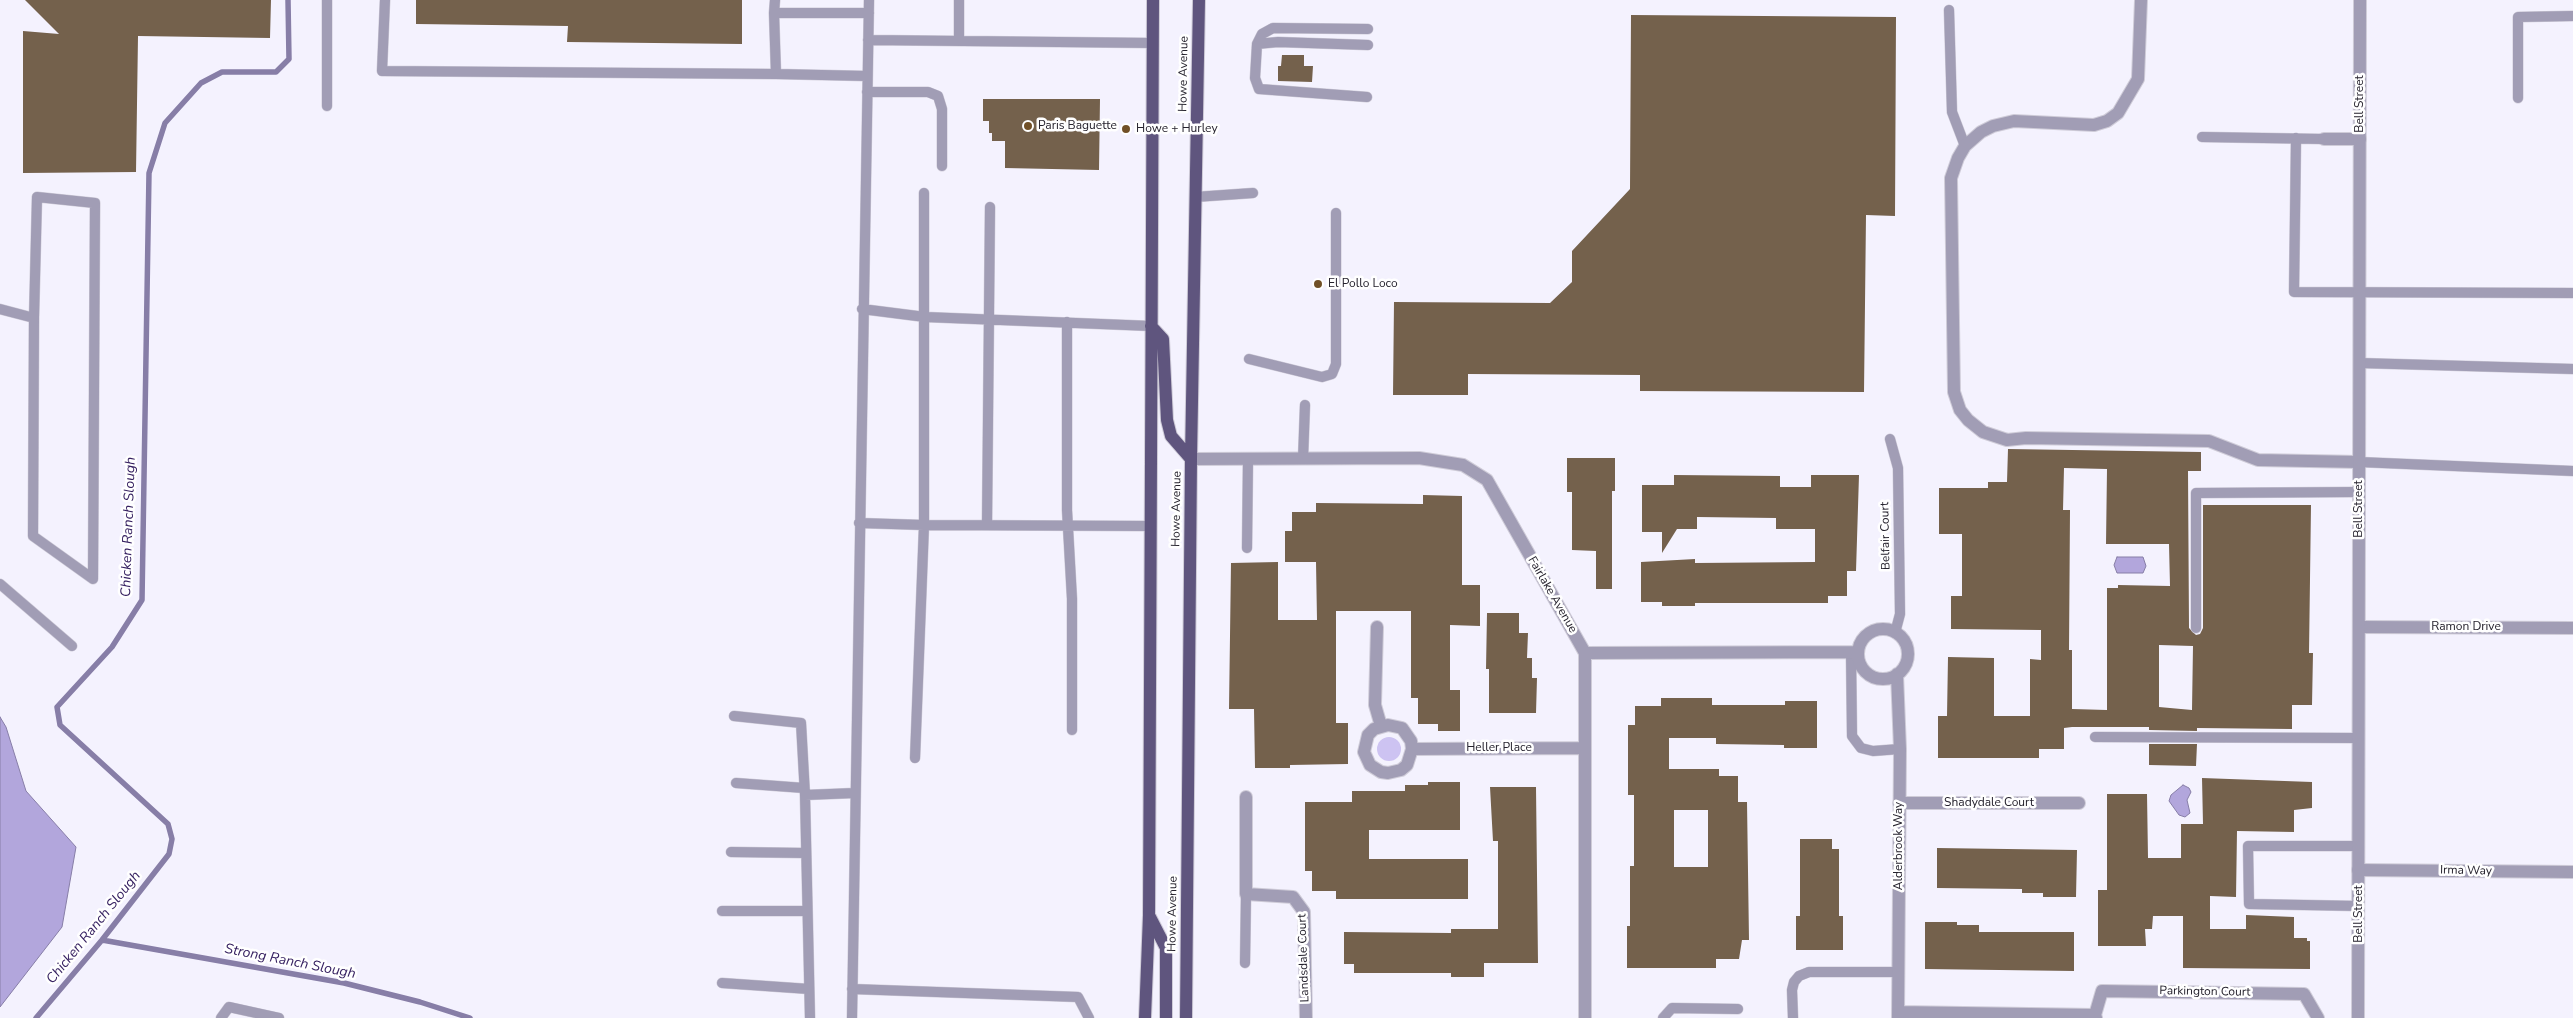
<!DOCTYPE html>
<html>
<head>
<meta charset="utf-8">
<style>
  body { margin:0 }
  canvas { display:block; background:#f4f2fe }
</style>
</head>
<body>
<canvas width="2573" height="1018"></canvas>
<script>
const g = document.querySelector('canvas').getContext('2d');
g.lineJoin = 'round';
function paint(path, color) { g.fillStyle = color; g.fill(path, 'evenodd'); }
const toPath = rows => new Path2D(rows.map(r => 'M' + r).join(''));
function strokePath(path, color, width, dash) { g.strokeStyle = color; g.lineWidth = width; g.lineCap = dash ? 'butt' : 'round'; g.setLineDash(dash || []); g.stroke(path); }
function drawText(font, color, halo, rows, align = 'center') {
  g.font = font + ' "Nunito Sans",sans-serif'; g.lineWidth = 5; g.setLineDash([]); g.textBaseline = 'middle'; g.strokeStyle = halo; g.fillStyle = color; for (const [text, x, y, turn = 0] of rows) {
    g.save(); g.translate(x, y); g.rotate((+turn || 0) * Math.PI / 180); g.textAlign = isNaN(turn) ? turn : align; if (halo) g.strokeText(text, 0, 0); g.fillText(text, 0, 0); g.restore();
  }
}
const green = toPath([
  '1377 749a12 12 0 1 1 24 0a12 12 0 1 1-24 0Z'
]);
const water = toPath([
  [2117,557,2143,557,2146,566,2143,573,2117,573,2114,565,2117,557],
  [0,717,6,727,26,791,76,847,62,927,0,1007,0,717],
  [2183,785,2189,788,2191,792,2187,800,2190,813,2185,817,2179,815,2169,801,2171,795,2183,785]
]);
const stream = toPath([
  [102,940,344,983,420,1002,470,1018],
  [36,1018,102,940,169,854,172,839,168,824,60,725,57,707,112,647,142,600,149,173,165,123,201,83,222,72,276,72,289,59,288,0]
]);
const building = toPath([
  [25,0,271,0,270,38,138,36,136,172,23,173,23,31,59,34],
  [416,0,742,0,742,44,567,42,568,26,416,24],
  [1631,15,1896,17,1895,216,1866,215,1864,392,1640,391,1640,375,1468,374,1468,395,1393,395,1394,302,1550,303,1572,282,1572,251,1630,189],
  [1282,55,1304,55,1304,66,1313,66,1312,82,1278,81,1278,66,1281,66],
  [983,99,1100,99,1099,170,1005,168,1005,141,992,141,992,133,989,133,989,121,983,121],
  [2008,449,2201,452,2201,471,2188,471,2189,628,2196,635,2200,634,2203,628,2203,505,2311,505,2309,653,2313,653,2312,705,2292,705,2292,729,2197,728,2197,731,2149,730,2149,727,2072,727,2064,728,2064,749,2039,749,2039,758,1938,758,1938,716,1947,716,1948,657,1994,658,1994,716,2030,716,2030,659,2041,660,2041,630,1951,629,1951,596,1962,596,1962,534,1939,534,1939,488,1988,488,1988,482,2007,482],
  [2064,468,2107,469,2106,544,2169,544,2170,586,2118,585,2118,588,2107,588,2107,710,2072,709,2072,650,2069,650,2070,510,2063,510],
  [2159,645,2193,646,2192,710,2159,707],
  [1567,458,1615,458,1615,491,1612,491,1612,589,1596,589,1596,551,1572,550,1572,492,1567,492],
  [1674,475,1780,476,1780,487,1811,487,1811,475,1859,475,1856,571,1847,571,1847,596,1828,596,1828,603,1695,603,1695,606,1662,606,1662,602,1641,602,1641,562,1695,559,1695,563,1815,562,1815,529,1776,529,1776,518,1697,517,1697,529,1677,529,1662,553,1662,532,1642,532,1642,485,1674,485],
  [1423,495,1462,496,1462,585,1480,585,1480,626,1450,625,1450,690,1460,690,1460,731,1438,731,1438,724,1418,724,1418,698,1411,698,1411,611,1336,611,1336,723,1348,723,1348,764,1290,765,1290,768,1255,768,1254,709,1229,709,1231,563,1278,562,1278,620,1317,620,1316,562,1285,562,1285,531,1292,531,1292,512,1316,512,1316,503,1423,504],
  [1487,613,1519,613,1519,633,1528,633,1527,658,1532,658,1532,678,1537,678,1536,713,1489,713,1489,669,1486,669],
  [1661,698,1712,698,1712,705,1785,705,1785,701,1817,701,1817,748,1784,748,1784,745,1716,744,1716,738,1669,738,1669,769,1719,769,1719,776,1738,776,1738,802,1747,802,1749,940,1742,940,1739,959,1716,959,1716,968,1627,968,1627,926,1630,926,1630,866,1634,866,1634,795,1628,795,1628,725,1635,725,1635,706,1661,706],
  [1674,810,1708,810,1708,867,1674,867],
  [2149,744,2197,744,2196,766,2149,765],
  [2202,778,2312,782,2312,808,2294,810,2294,832,2237,831,2236,897,2210,896,2210,929,2246,929,2246,915,2294,917,2294,938,2307,938,2307,941,2310,941,2310,969,2183,968,2183,916,2153,916,2152,929,2145,929,2146,946,2098,946,2098,890,2107,890,2107,794,2147,794,2148,858,2181,858,2181,824,2203,824],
  [1428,782,1460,782,1460,830,1369,830,1369,859,1468,859,1468,899,1336,899,1336,891,1312,891,1312,871,1305,871,1305,802,1352,802,1352,791,1405,791,1405,785,1428,785],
  [1490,787,1536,787,1538,963,1484,963,1484,977,1451,977,1451,973,1354,973,1354,964,1344,964,1344,932,1451,933,1451,929,1498,929,1498,841,1493,841],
  [1800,839,1832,839,1832,849,1839,849,1839,916,1843,916,1843,950,1796,950,1796,916,1800,916],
  [1937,848,2077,850,2076,897,2043,897,2043,893,2022,893,2022,889,1937,888],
  [1925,922,1957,922,1957,925,1979,925,1979,932,2074,932,2074,971,1925,969]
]);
const service = toPath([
  [385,0,382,71,776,74],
  [775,0,774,13,869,13],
  [959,0,959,41],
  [1949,10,1952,112,1965,146],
  [774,13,776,74,867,76],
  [868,40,1153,43],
  [1257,44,1278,42,1368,45],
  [867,92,928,92,938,96,942,109,942,166],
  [1367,97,1259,89,1255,78,1257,44,1262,34,1273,28,1368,29],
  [2518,98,2518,17,2573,16],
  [327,106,327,0],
  [2202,137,2324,139],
  [2296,138,2294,292,2573,293],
  [924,193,924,525,1151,526],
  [37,197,95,203,93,579,33,536,34,318,37,197],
  [1195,197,1253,193],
  [0,309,34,318],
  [862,309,925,317,1151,326],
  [1067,322,1067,510,1072,599,1072,730],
  [1249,359,1322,377,1332,374,1336,364,1336,213],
  [2359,363,2573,369],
  [1890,439,1898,468,1900,614,1895,633],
  [1303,459,1305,405],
  [2359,462,2573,471],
  [859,523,924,525,915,758],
  [987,525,990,207],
  [1247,548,1248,459],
  [0,584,72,646],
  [2196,628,2196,493,2359,492],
  [1851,652,1852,736,1861,748,1873,751,1900,749],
  [734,716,801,723,805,795,855,793],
  [2095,737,2358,738],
  [736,783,804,788],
  [805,795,810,1018],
  [2358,846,2248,846,2249,904,2359,906],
  [731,852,806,853],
  [722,911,807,911],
  [1245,963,1246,894],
  [722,983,809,989],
  [852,989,1078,997,1089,1018],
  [221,1018,229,1007,279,1018],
  [852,1018,869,0],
  [1663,1018,1672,1008,1738,1009],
  [1793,1018,1792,990,1794,982,1799,976,1809,972,1898,972]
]);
const minor = toPath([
  [2141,0,2138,79,2118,113,2107,121,2094,125,2014,121,1993,126,1981,132,1965,146,1958,158,1951,178,1954,392,1960,410,1968,420,1983,432,2007,440,2026,438,2209,441,2258,460,2359,462],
  [2324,139,2360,139],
  [1191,459,1419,458,1463,465,1487,480,1585,653,1585,1018],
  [1377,627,1375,705,1381,726],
  [2359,627,2573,628],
  '1858 654a25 25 0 1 1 50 0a25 25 0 1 1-50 0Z',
  [1585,653,1858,652],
  [1897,674,1900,749,1898,1018],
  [1412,749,1407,765,1401,770,1388,773,1381,772,1370,765,1364,752,1368,735,1374,729,1388,725,1402,728,1411,741,1412,749,1585,748],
  [1246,797,1246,894,1293,897,1304,912,1306,1018],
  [1899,803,2079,803],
  [2358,870,2573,872],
  [1898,1012,2095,1015],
  [2096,1018,2095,1015,2102,991,2304,994,2318,1018]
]);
const tertiary = toPath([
  [2358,1018,2360,0]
]);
const primary = toPath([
  [1151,326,1163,339,1167,420,1171,436,1191,459],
  [1150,917,1166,948,1166,1018],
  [1145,1018,1149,915,1153,0],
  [1186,1018,1191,459,1199,0]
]);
const markers = [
  [1028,126,5,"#715027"],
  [1126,129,5,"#715027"],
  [1318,284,5,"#715027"]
];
const streetNames = [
  ["Howe Avenue",1184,74,-89],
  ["Bell Street",2360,104,-90],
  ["Howe Avenue",1177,509,-89],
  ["Bell Street",2359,509,-90],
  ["Belfair Court",1886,536,-91],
  ["Fairlake Avenue",1552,595,60],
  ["Ramon Drive",2466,627],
  ["Heller Place",1499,748],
  ["Shadydale Court",1989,803],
  ["Alderbrook Way",1899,846,-90],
  ["Irma Way",2466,871,1],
  ["Howe Avenue",1173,914,-89],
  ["Bell Street",2359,914,-90],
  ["Landsdale Court",1304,958,-92],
  ["Parkington Court",2205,992,1]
];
const poiNames = [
  ["Paris Baguette",1038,126],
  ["Howe + Hurley",1136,129],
  ["El Pollo Loco",1328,284]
];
const waterNames = [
  ["Chicken Ranch Slough",129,527,-88],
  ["Chicken Ranch Slough",94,928,-51],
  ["Strong Ranch Slough",290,962,11]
];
paint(green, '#cdc3f2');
paint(water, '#b2a6dc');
strokePath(water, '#877ea7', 1);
strokePath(stream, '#877ea7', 5.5);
paint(building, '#74614c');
strokePath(service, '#cfccd8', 11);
strokePath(minor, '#cfccd8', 14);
strokePath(tertiary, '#cfccd8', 14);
strokePath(primary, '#cfccd8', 14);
strokePath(service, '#a19db5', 10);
strokePath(minor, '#a19db5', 12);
strokePath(tertiary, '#a19db5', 12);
strokePath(primary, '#5f557e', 12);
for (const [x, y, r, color] of markers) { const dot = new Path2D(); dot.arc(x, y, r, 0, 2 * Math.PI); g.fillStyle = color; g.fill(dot); strokePath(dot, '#fff', 2); }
drawText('12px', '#24212c', '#fff', streetNames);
drawText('12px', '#24212c', '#fff', poiNames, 'left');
drawText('italic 14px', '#362161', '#fff', waterNames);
</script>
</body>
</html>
